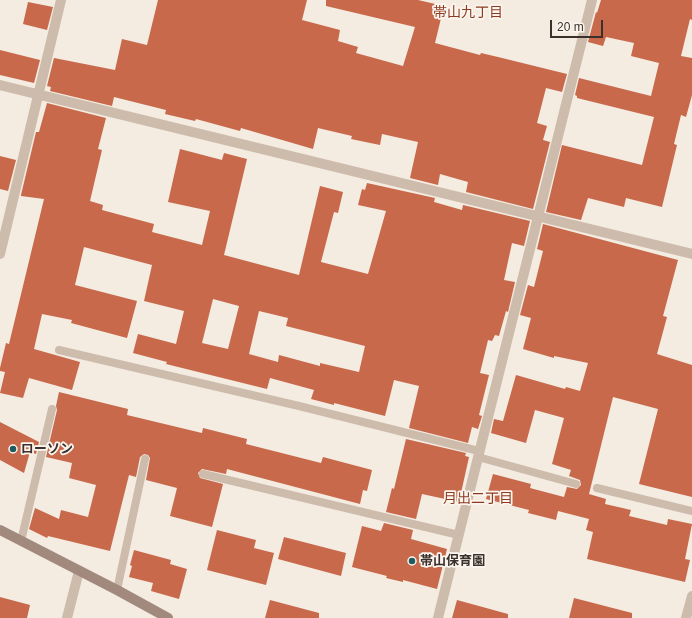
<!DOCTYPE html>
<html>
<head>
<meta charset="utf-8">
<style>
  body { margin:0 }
  #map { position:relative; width:692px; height:618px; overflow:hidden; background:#f4ebe1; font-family:Helvetica,sans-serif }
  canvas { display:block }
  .scale { position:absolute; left:550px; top:20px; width:53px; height:18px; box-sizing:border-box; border:2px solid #3b302b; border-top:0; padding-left:5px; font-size:12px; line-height:14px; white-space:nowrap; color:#3b302b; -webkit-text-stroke:3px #fbf5ee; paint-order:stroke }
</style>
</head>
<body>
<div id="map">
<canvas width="692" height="618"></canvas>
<div class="scale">20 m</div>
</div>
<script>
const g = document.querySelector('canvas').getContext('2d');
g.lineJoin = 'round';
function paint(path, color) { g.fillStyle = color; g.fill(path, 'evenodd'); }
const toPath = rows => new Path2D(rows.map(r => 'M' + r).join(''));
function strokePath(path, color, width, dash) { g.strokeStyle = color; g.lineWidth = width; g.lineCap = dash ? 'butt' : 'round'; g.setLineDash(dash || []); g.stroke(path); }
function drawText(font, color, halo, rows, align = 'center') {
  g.font = font + ' Helvetica,"Noto Sans JP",sans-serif'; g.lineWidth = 3.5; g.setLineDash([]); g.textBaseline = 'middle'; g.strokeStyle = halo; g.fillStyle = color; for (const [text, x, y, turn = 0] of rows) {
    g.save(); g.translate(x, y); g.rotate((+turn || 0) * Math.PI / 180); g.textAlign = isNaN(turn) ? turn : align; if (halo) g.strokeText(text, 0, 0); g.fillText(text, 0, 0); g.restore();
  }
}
const building = toPath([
  [158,0,307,0,302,20,340,30,338,41,358,47,356,53,403,66,415,27,326,6,326,0,418,0,444,6,435,43,480,55,481,53,498,57,567,74,562,92,546,88,537,123,547,126,543,140,550,142,533,209,466,192,468,182,440,174,438,185,410,178,418,142,382,134,380,145,351,139,352,136,318,128,313,149,241,128,240,131,196,119,195,121,165,114,166,110,114,97,112,106,50,91,51,87,47,86,54,58,115,70,122,39,147,45],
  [601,0,692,0,692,20,690,19,681,56,692,58,692,95,686,117,681,115,674,144,677,145,662,207,626,198,624,207,588,198,581,220,546,212,562,145,642,165,654,117,577,98,577,96,575,95,579,78,651,96,659,63,631,56,634,43,606,37,603,46,588,42,596,12,597,13],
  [28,2,53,7,47,30,23,24],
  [0,50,40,60,34,83,0,75],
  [47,103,106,118,98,149,102,150,90,201,103,205,102,210,154,224,152,232,202,245,210,211,168,202,180,149,222,160,224,153,247,159,224,255,299,275,320,186,343,192,338,213,334,212,321,262,368,274,386,211,358,205,362,189,365,190,367,183,435,198,434,202,462,210,463,205,530,221,524,246,512,243,504,280,515,282,508,312,506,311,499,336,495,335,492,341,488,340,480,373,489,375,479,415,482,416,478,429,472,427,468,443,409,428,419,386,394,380,385,416,334,403,334,405,311,399,314,390,270,378,267,389,166,364,167,362,133,353,138,334,176,344,184,311,144,301,152,265,84,247,75,285,137,301,127,338,71,323,72,320,42,314,34,349,80,362,72,390,29,378,23,398,0,393,5,372,0,371,0,368,6,343,9,344,44,199,21,196,21,195,36,132,39,132],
  [213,299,239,306,228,349,202,343],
  [259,311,288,318,286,326,365,346,359,372,320,363,320,366,279,355,278,362,249,354],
  [0,156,16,160,8,191,0,189],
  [543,224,678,260,663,316,667,317,657,354,692,365,692,497,639,484,658,409,613,397,589,494,606,499,605,504,631,510,629,516,667,525,668,519,692,524,685,559,690,560,685,582,587,559,593,532,586,530,589,519,558,511,556,520,528,513,529,510,486,499,493,474,531,484,530,488,564,497,567,487,577,489,581,485,580,480,569,476,571,470,552,464,564,418,535,410,526,443,491,433,494,419,503,421,516,375,565,389,566,387,580,391,588,363,554,356,554,358,523,349,531,318,520,315,528,285,534,287,543,251,537,249],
  [59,392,128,409,127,415,202,433,203,428,247,439,246,444,321,463,323,457,372,470,367,491,363,490,360,504,227,469,226,474,202,469,198,473,200,478,223,484,212,527,170,516,177,488,146,480,150,458,148,455,144,454,140,457,136,477,129,475,110,551,48,536,47,538,29,529,35,508,59,519,61,510,88,517,96,485,69,478,72,463,46,457,57,410,56,406],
  [0,422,39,442,36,454,30,452,24,473,0,460],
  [406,439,466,453,465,456,469,457,459,502,422,494,416,519,386,512,392,488,394,489],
  [384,523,413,530,411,539,447,549,437,589,403,580,403,582,386,578,387,576,352,567,362,526,381,531],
  [217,530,256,540,254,548,274,553,266,585,207,570],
  [284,537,346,553,341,576,278,559],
  [134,550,171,560,170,564,187,569,179,599,151,591,153,583,129,577,132,566,130,565],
  [0,597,30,605,27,618,0,618],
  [574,598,632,613,632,618,569,618],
  [270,600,319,613,319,618,265,618],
  [457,600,508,614,508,618,452,618]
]);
const lane = toPath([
  [59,350,299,406,479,451],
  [478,457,576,484],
  [203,474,459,535],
  [597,488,692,511],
  [21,541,52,409],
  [117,590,145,459]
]);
const street = toPath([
  [0,85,692,254],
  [0,254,61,0],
  [67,618,79,571],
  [438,618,592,0],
  [686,618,692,596]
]);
const secondary = toPath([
  [0,530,117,590,168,618]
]);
const markers = [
  [13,449,4,"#1f5a5e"],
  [412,561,4,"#1f5a5e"]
];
const poiNames = [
  ["ローソン",21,449],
  ["帯山保育園",420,561]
];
const neighbourhoodNames = [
  ["帯山九丁目",468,13],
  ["月出二丁目",478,499]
];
paint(building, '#c8694b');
strokePath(lane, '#cdbbac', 8);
strokePath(street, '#cdbbac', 10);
strokePath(secondary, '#a18a7d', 10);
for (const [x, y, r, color] of markers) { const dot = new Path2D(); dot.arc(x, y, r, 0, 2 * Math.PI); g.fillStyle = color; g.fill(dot); strokePath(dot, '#fbf5ee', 1.5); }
drawText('bold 13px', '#3b302b', '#fbf5ee', poiNames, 'left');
drawText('14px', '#8c3b22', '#fbf5ee', neighbourhoodNames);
</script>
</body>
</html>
